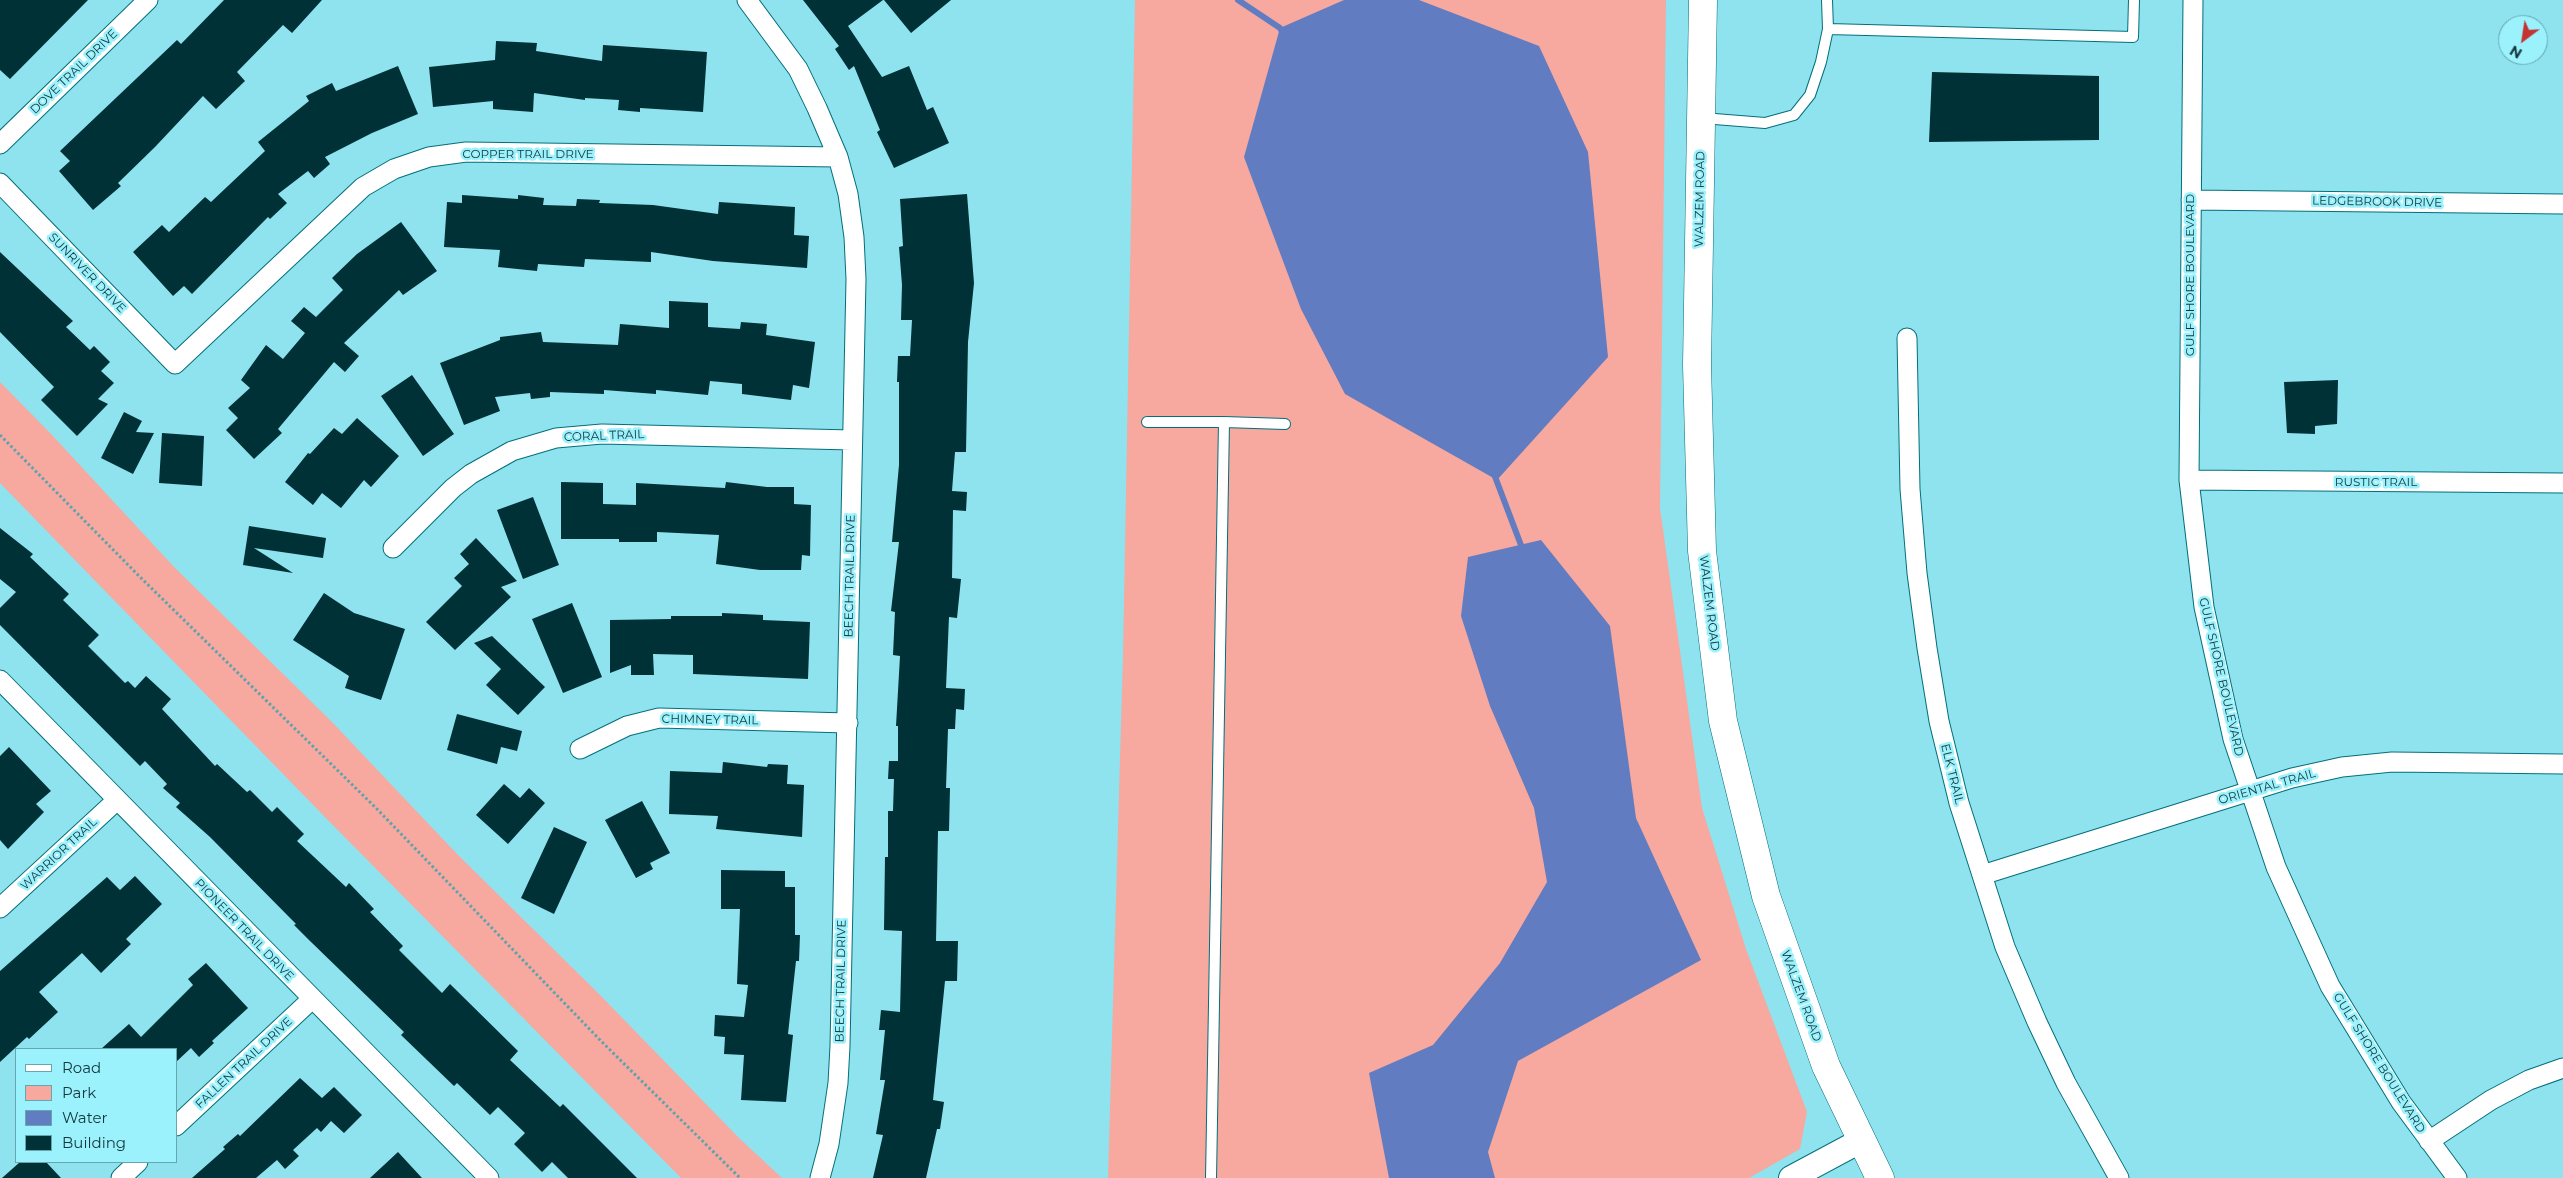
<!DOCTYPE html>
<html>
<head>
<meta charset="utf-8">
<style>
  body { margin:0 }
  #map { position:relative; width:2563px; height:1178px; overflow:hidden; background:#8ee3ef; font-family:Montserrat,sans-serif }
  canvas { display:block }
  .legend { position:absolute; left:15px; top:1048px; width:162px; height:115px; box-sizing:border-box; background:#9bf1fc; border:1px solid #65a7af; margin:0; padding:6px 9px; list-style:none; font-size:15px; color:#13373c }
  .legend li { display:flex; align-items:center; gap:10px; height:25px }
  .legend b { width:25px; border:1px solid #65a7af }
  .north { position:absolute; left:2498px; top:15px; width:50px; height:50px; box-sizing:border-box; background:#9bf1fc; border:1px solid #65a7af; border-radius:50%; rotate:211deg; font-size:14px; font-weight:700; line-height:20px; text-align:center; color:#13373c }
  .north::after { content:''; display:block; margin:auto; width:18px; height:22px; background:#c33432; clip-path:polygon(50% 0,100% 100%,50% 72%,0 100%) }
</style>
</head>
<body>
<div id="map">
<canvas width="2563" height="1178"></canvas>
<ul class="legend">
<li><b style="height:6px;background:#fff"></b>Road</li>
<li><b style="height:14px;background:#f7a89f"></b>Park</li>
<li><b style="height:14px;background:#617cc0"></b>Water</li>
<li><b style="height:14px;background:#003137"></b>Building</li>
</ul>
<div class="north">N</div>
</div>
<script>
const g = document.querySelector('canvas').getContext('2d');
g.lineJoin = 'round';
function paint(path, color) { g.fillStyle = color; g.fill(path, 'evenodd'); }
const toPath = rows => new Path2D(rows.map(r => 'M' + r).join(''));
function strokePath(path, color, width, dash) { g.strokeStyle = color; g.lineWidth = width; g.lineCap = dash ? 'butt' : 'round'; g.setLineDash(dash || []); g.stroke(path); }
function drawText(font, color, halo, rows, align = 'center') {
  g.font = font + ' Montserrat,sans-serif'; g.lineWidth = 5; g.setLineDash([]); g.textBaseline = 'middle'; g.strokeStyle = halo; g.fillStyle = color; for (const [text, x, y, turn = 0] of rows) {
    g.save(); g.translate(x, y); g.rotate((+turn || 0) * Math.PI / 180); g.textAlign = isNaN(turn) ? turn : align; if (halo) g.strokeText(text, 0, 0); g.fillText(text, 0, 0); g.restore();
  }
}
const green = toPath([
  [1135,0,1666,0,1660,508,1702,808,1746,949,1807,1112,1800,1149,1749,1178,1108,1178,1123,654],
  [0,382,52,435,174,567,331,721,458,855,599,994,739,1138,782,1178,681,1178,320,812,0,483]
]);
const water = toPath([
  [1344,0,1419,0,1539,46,1588,152,1608,357,1497,480,1345,394,1301,309,1244,157,1280,28],
  [1541,540,1610,626,1636,818,1701,960,1518,1061,1488,1152,1495,1178,1389,1178,1369,1073,1433,1045,1500,963,1547,882,1534,808,1490,706,1461,616,1468,557]
]);
const stream = toPath([
  [1238,0,1280,28,1283,34],
  [1494,474,1524,553]
]);
const building = toPath([
  [0,0,88,0,10,79,0,70],
  [224,0,322,0,292,33,283,25,237,72,245,81,216,109,203,96,155,147,118,183,121,186,93,210,59,171,70,161,60,151,177,40,181,44],
  [803,0,883,0,848,26,882,77,909,66,927,110,933,107,949,143,894,168,877,132,880,130,854,66,849,70,835,49,839,46],
  [884,0,951,0,911,33],
  [496,41,537,43,536,51,602,61,603,45,707,52,703,112,640,108,640,112,618,110,619,100,585,98,585,100,534,93,533,112,493,109,493,101,433,107,429,67,495,60],
  [398,66,418,114,372,133,325,157,330,164,314,178,308,171,278,194,287,203,270,219,268,217,192,294,184,286,173,296,133,252,162,225,169,232,205,197,211,202,265,151,258,142,309,101,306,96,332,83,336,91],
  [1932,72,2099,76,2099,140,1929,142],
  [967,194,974,283,968,342,966,452,955,452,952,491,967,492,966,511,953,510,952,578,961,579,957,618,949,617,946,688,965,689,964,710,956,709,955,729,948,729,946,788,950,788,949,831,938,831,936,941,958,941,957,981,945,981,933,1100,944,1102,940,1129,937,1129,926,1178,873,1178,883,1135,876,1134,885,1080,880,1080,885,1030,879,1030,881,1010,900,1012,902,931,884,930,885,857,888,857,888,811,893,811,894,779,888,779,889,761,898,761,898,726,896,726,900,656,893,655,895,612,891,611,899,542,892,542,899,465,899,382,897,382,898,356,910,356,912,320,901,320,902,285,899,247,903,246,900,199],
  [462,195,518,199,518,195,544,198,543,205,576,206,577,199,600,200,599,203,653,205,718,214,719,202,795,207,794,235,809,236,807,268,713,261,651,252,651,262,585,259,584,267,538,264,537,271,498,267,500,250,444,247,447,202,462,203],
  [401,222,437,271,403,295,399,290,344,343,359,356,345,372,334,362,278,429,282,433,254,459,226,430,238,418,228,408,250,388,241,380,266,345,283,359,305,333,291,321,304,307,316,317,343,290,332,278,357,254],
  [0,252,73,321,66,327,90,350,94,346,110,362,101,371,114,383,98,399,108,404,77,436,41,400,54,387,0,332],
  [669,301,708,303,708,327,740,329,741,322,767,324,766,335,815,342,809,388,793,385,791,400,742,394,742,384,710,381,708,395,656,390,656,394,604,390,604,394,550,392,550,397,531,399,530,393,495,397,500,411,464,425,440,363,500,340,500,337,541,332,543,342,618,345,620,324,669,328],
  [412,375,454,434,423,456,381,396],
  [2338,380,2337,424,2315,426,2315,434,2287,433,2284,382],
  [124,412,142,421,136,432,154,433,133,474,101,458],
  [357,418,399,456,371,487,364,480,341,508,322,493,313,505,285,482,308,453,310,454,334,428,342,434],
  [162,433,204,436,202,486,159,483],
  [561,482,603,483,603,504,636,505,636,483,725,488,726,482,767,487,794,487,794,504,811,505,810,556,802,555,801,570,760,570,716,564,719,535,657,532,657,542,619,542,619,539,561,539],
  [533,497,559,565,523,579,497,510],
  [249,526,326,538,323,558,254,548,293,573,243,565],
  [0,528,33,554,30,557,69,594,63,600,99,635,88,646,125,683,128,681,135,688,146,676,171,699,162,709,215,766,217,764,247,792,250,790,272,812,277,807,304,834,297,841,346,887,349,883,374,909,370,912,403,946,399,950,442,993,450,984,518,1051,510,1060,560,1107,563,1104,637,1178,568,1178,552,1162,542,1172,514,1144,525,1133,498,1107,490,1115,457,1083,454,1086,401,1035,404,1032,310,941,294,925,296,924,210,837,176,807,180,803,163,788,167,784,145,761,140,766,0,625,0,608,16,592,0,579],
  [476,538,517,581,501,587,511,597,455,650,426,622,462,586,454,578,469,564,460,554],
  [324,593,354,613,405,629,381,700,345,688,349,676,293,640],
  [572,603,602,677,563,693,532,619],
  [722,613,763,615,763,620,810,622,808,679,693,674,693,655,653,654,654,675,631,675,631,665,610,673,610,620,671,619,671,616,722,616],
  [492,636,545,687,518,715,486,685,501,669,474,643],
  [457,714,522,731,517,751,501,747,497,764,447,750],
  [9,747,51,791,36,804,44,812,8,849,0,840,0,756],
  [723,762,767,767,768,764,788,765,787,784,804,785,802,837,716,829,718,816,669,814,670,771,722,773],
  [504,784,520,798,529,788,545,803,508,844,476,815],
  [642,801,670,853,650,863,653,869,636,878,605,820],
  [554,827,587,842,554,914,521,898],
  [721,870,785,871,785,887,795,887,795,935,800,935,799,961,796,961,788,1034,793,1035,786,1102,741,1100,744,1055,724,1054,725,1037,714,1036,715,1015,744,1017,748,985,737,984,740,909,721,909],
  [135,876,162,904,126,939,131,944,101,973,82,953,39,992,58,1012,29,1039,27,1037,0,1062,0,971,107,877,120,890],
  [206,963,248,1008,212,1041,214,1043,199,1057,191,1048,176,1062,176,1049,101,1049,129,1024,141,1037,193,985,188,979],
  [300,1078,322,1098,334,1087,362,1115,344,1133,331,1121,321,1132,317,1128,293,1150,299,1156,285,1169,277,1160,256,1178,192,1178,225,1149,223,1147,238,1134,240,1136],
  [398,1152,422,1178,370,1178],
  [20,1162,46,1162,61,1178,2,1178]
]);
const path = toPath([
  [0,435,140,577,376,808,602,1042,740,1178]
]);
const service = toPath([
  [1827,0,1828,29,2133,37,2134,0],
  [1702,118,1765,123,1794,115,1810,95,1821,62,1828,29],
  [1147,422,1224,422,1211,1178],
  [1224,422,1285,424]
]);
const minor = toPath([
  [747,0,798,69,817,108,838,157,848,194,854,237,856,279,840,1046,838,1083,829,1144,820,1178],
  [2193,0,2189,480,2204,607,2233,739,2276,867,2330,986,2401,1102,2457,1178],
  [0,144,148,0],
  [0,183,175,364,363,187,394,169,429,157,466,152,838,157],
  [2191,200,2563,204],
  [1907,338,1910,489,1917,573,1927,648,1939,721,1959,803,2005,947,2037,1022,2066,1083,2119,1178],
  [2189,480,2563,483],
  [393,548,453,488,471,474,512,451,556,438,602,434,852,440],
  [0,680,489,1178],
  [580,749,627,726,659,718,848,723],
  [1982,875,2292,778,2342,767,2392,762,2563,764],
  [0,908,117,800],
  [176,1126,312,999],
  [2429,1141,2491,1100,2529,1080,2563,1068],
  [121,1178,138,1162]
]);
const tertiary = toPath([
  [1791,1178,1862,1140]
]);
const secondary = toPath([
  [1703,0,1697,365,1702,551,1723,721,1766,896,1826,1066,1880,1178]
]);
const streetNames = [
  ["DOVE TRAIL DRIVE",74,72,-44],
  ["COPPER TRAIL DRIVE",528,154],
  ["WALZEM ROAD",1700,199,-89],
  ["LEDGEBROOK DRIVE",2377,202,1],
  ["SUNRIVER DRIVE",87,273,46],
  ["GULF SHORE BOULEVARD",2190,275,-90],
  ["CORAL TRAIL",604,436,-2],
  ["RUSTIC TRAIL",2376,482],
  ["BEECH TRAIL DRIVE",850,576,-89],
  ["WALZEM ROAD",1709,603,83],
  ["GULF SHORE BOULEVARD",2221,677,77],
  ["CHIMNEY TRAIL",710,720,1],
  ["ELK TRAIL",1952,774,76],
  ["ORIENTAL TRAIL",2267,787,-16],
  ["WARRIOR TRAIL",59,854,-43],
  ["PIONEER TRAIL DRIVE",244,930,46],
  ["BEECH TRAIL DRIVE",841,981,-89],
  ["WALZEM ROAD",1801,996,70],
  ["FALLEN TRAIL DRIVE",244,1063,-43],
  ["GULF SHORE BOULEVARD",2379,1063,58]
];
paint(green, '#f7a89f');
paint(water, '#617cc0');
strokePath(stream, '#617cc0', 6);
paint(building, '#003137');
strokePath(service, '#036f7a', 12);
strokePath(minor, '#036f7a', 21);
strokePath(tertiary, '#036f7a', 26);
strokePath(secondary, '#036f7a', 29);
strokePath(path, '#60a2ac', 3, [2.5, 2.5]);
strokePath(service, '#fff', 10);
strokePath(minor, '#fff', 19);
strokePath(tertiary, '#fff', 24);
strokePath(secondary, '#fff', 28);
drawText('12px', '#13373c', '#9bf1fc', streetNames);
</script>
</body>
</html>
